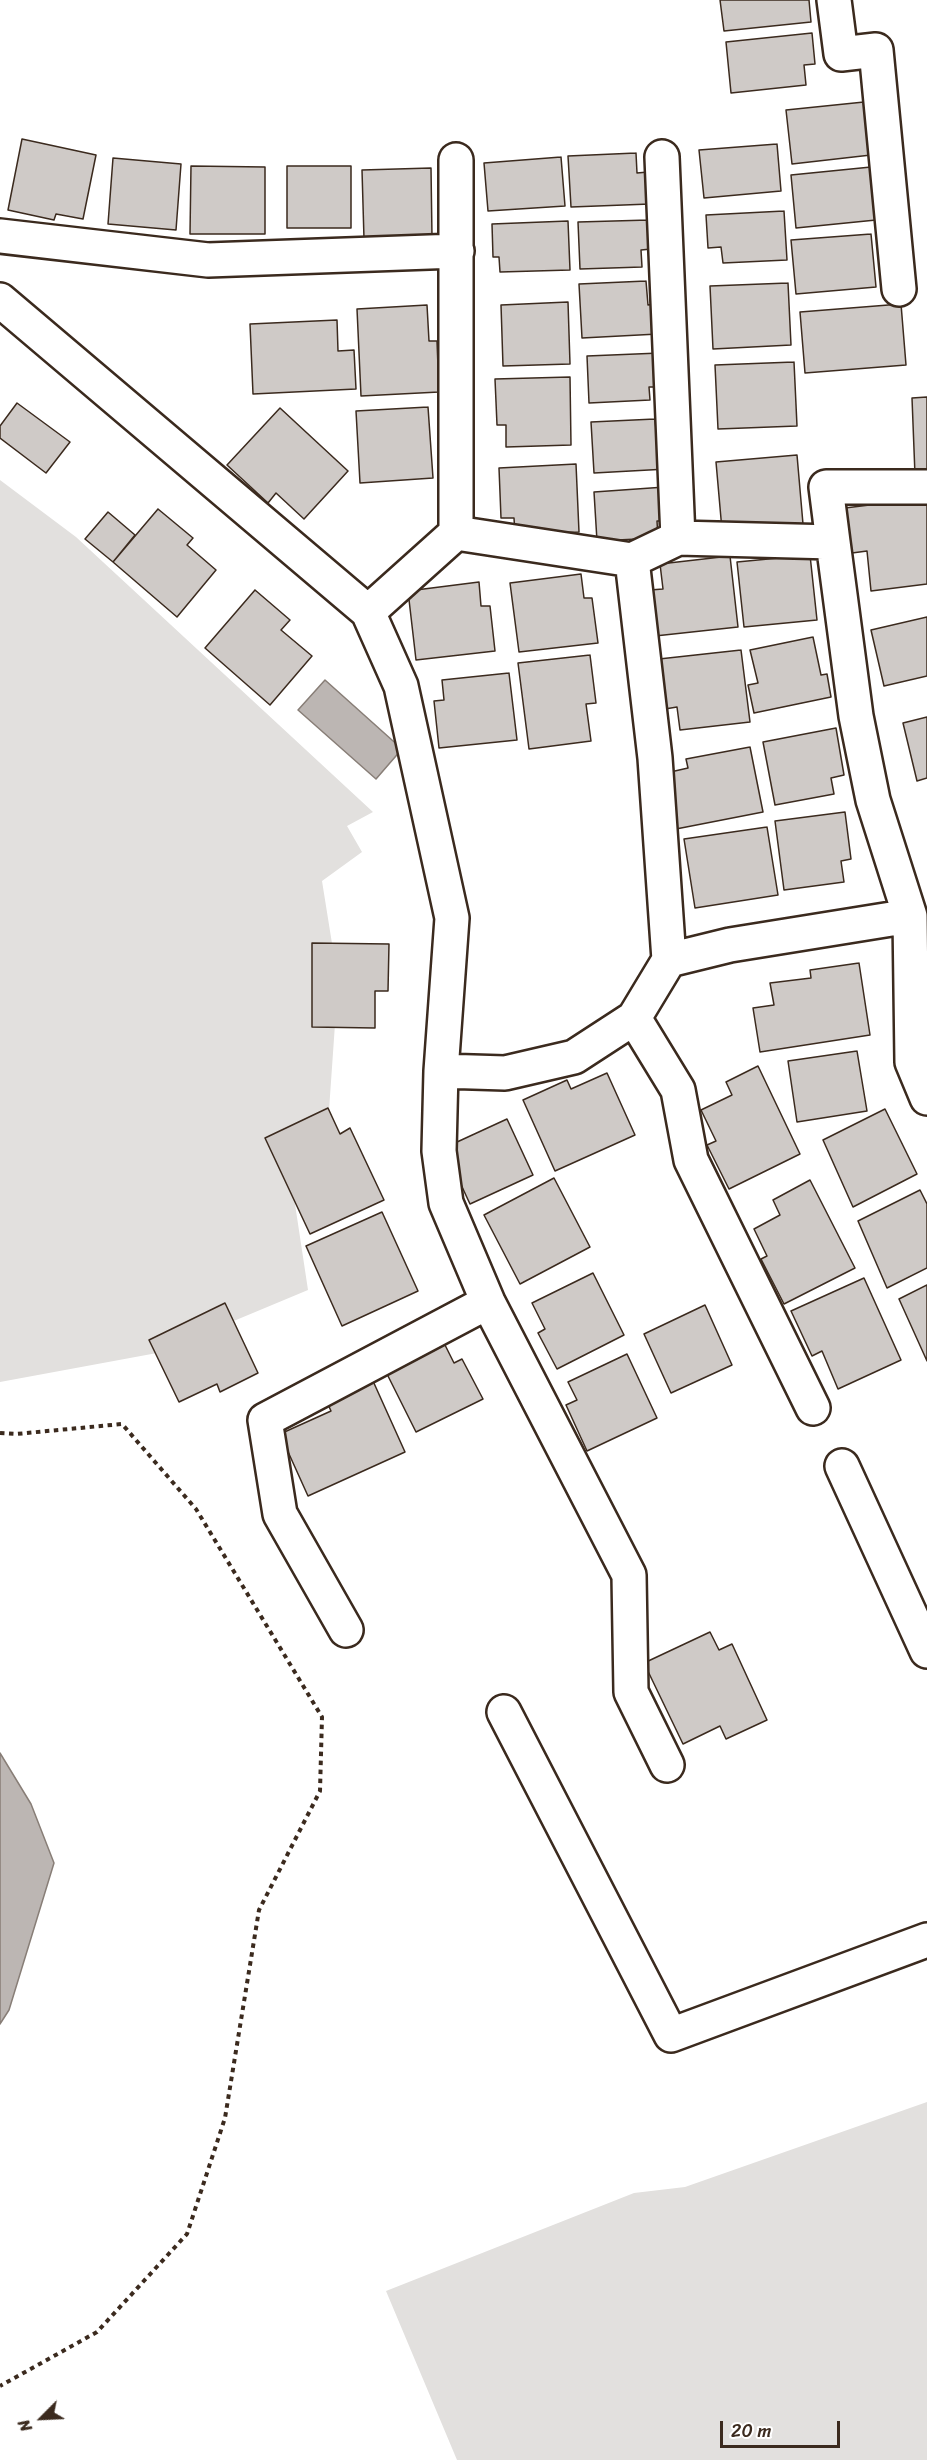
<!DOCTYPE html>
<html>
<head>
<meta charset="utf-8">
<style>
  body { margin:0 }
  #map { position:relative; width:927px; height:2460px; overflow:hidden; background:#fff; font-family:Sriracha,sans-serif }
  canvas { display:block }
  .north { position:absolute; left:12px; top:2388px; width:60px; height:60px; -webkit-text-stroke:4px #fff; paint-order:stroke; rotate:246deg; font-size:16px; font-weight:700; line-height:24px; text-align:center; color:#3b2a1e }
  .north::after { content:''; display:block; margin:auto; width:21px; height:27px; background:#3b2a1e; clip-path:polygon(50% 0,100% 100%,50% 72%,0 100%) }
  .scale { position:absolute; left:720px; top:2421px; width:120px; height:27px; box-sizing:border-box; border:3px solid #3b2a1e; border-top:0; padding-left:8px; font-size:18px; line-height:21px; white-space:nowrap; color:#3b2a1e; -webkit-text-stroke:4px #fff; paint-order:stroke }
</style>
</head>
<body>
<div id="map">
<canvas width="927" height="2460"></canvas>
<div class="north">N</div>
<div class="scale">20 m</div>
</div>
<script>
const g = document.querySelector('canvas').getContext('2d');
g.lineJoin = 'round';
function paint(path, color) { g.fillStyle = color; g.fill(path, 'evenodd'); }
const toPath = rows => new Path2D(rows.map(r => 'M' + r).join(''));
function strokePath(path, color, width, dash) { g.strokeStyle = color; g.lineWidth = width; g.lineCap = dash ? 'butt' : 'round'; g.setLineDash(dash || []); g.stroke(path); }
const green = toPath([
  [0,480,76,537,373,812,347,826,362,852,322,881,338,981,327,1139,290,1171,308,1290,157,1353,0,1382],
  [927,2102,927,2460,457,2460,386,2291,634,2193,685,2187]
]);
const water = toPath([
  [325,680,402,749,376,779,298,710,325,680],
  [0,1753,31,1804,54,1863,9,2010,0,2024,0,1753]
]);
const building = toPath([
  [720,0,809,0,811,22,724,31,720,0],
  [812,33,815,64,804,65,806,85,731,93,726,42,812,33],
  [864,102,871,155,792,164,786,110,864,102],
  [22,139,96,155,83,219,56,214,54,220,8,210,22,139],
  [777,144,781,191,704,198,699,150,777,144],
  [636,153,637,173,648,172,650,204,571,207,568,156,636,153],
  [561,157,565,206,488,211,484,163,561,157],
  [113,158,181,164,176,230,108,224,113,158],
  [191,166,265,167,265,234,190,234,191,166],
  [287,166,351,166,351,228,287,228,287,166],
  [871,167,876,220,796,228,791,175,871,167],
  [431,168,432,237,364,239,362,170,431,168],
  [784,211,787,260,723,263,721,247,708,248,706,215,784,211],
  [649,220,651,249,641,250,642,267,580,269,578,222,649,220],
  [568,221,570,270,500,272,499,257,493,257,492,224,568,221],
  [871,234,876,287,796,294,791,240,871,234],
  [646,281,648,305,656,304,658,334,582,338,579,284,646,281],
  [788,283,791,345,713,349,710,286,788,283],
  [568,302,570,364,503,366,501,305,568,302],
  [901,304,906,365,805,373,800,312,901,304],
  [427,305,429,341,437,341,439,392,361,396,357,309,427,305],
  [337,320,338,351,354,350,356,389,253,394,250,324,337,320],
  [660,353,662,387,649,387,650,400,589,403,587,356,660,353],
  [794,362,797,426,718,429,715,365,794,362],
  [570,377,571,445,506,447,506,425,497,425,495,379,570,377],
  [927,397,927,475,915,475,912,398,927,397],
  [17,403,70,442,46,473,0,438,0,426,17,403],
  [428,407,433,478,360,483,356,411,428,407],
  [280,408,348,471,304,519,276,493,268,503,227,465,280,408],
  [655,419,657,441,666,440,667,469,594,473,591,422,655,419],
  [797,455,803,524,722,530,716,462,797,455],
  [576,464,579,532,515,534,514,518,501,518,499,468,576,464],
  [665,487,668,521,657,521,658,538,597,541,594,492,665,487],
  [927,498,927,584,871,591,867,551,852,553,845,508,927,498],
  [158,509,193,538,187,545,216,570,177,617,113,562,158,509],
  [108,512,135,535,113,562,85,539,108,512],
  [810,555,817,620,744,627,737,562,810,555],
  [730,556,738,627,655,636,650,590,663,589,660,564,730,556],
  [581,574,584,598,592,598,598,643,519,652,510,583,581,574],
  [479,582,481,606,490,606,495,651,416,660,408,591,479,582],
  [255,590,290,620,281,630,312,656,270,705,205,648,255,590],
  [927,617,927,676,884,686,871,630,927,617],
  [813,637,821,675,827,674,831,697,754,713,748,685,758,683,750,650,813,637],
  [741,650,750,722,680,730,677,707,665,709,659,659,741,650],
  [590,655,596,703,586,704,591,741,529,749,518,663,590,655],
  [509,673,517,740,439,748,434,701,444,700,442,680,509,673],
  [927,717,927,778,917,781,903,723,927,717],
  [836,728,844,775,831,778,834,794,775,805,763,742,836,728],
  [750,747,763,812,676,829,666,773,688,768,686,759,750,747],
  [845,812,851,859,841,861,844,882,784,890,775,821,845,812],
  [767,827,778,895,695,908,684,839,767,827],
  [312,943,389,944,388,991,375,991,375,1028,312,1027,312,943],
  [859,963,870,1035,760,1052,753,1008,774,1005,770,983,811,978,810,970,859,963],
  [857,1051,867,1111,797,1122,788,1061,857,1051],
  [758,1066,800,1154,729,1189,707,1145,716,1141,701,1110,732,1095,726,1082,758,1066],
  [607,1073,635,1135,555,1171,523,1100,567,1080,571,1089,607,1073],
  [328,1108,340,1134,350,1128,384,1200,310,1234,265,1138,328,1108],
  [885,1109,917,1174,853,1207,823,1140,885,1109],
  [507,1119,533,1175,470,1204,444,1148,507,1119],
  [554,1178,590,1247,520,1284,484,1215,554,1178],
  [810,1180,855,1268,784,1304,761,1259,767,1256,754,1229,780,1215,773,1200,810,1180],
  [920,1190,927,1204,927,1268,887,1288,858,1221,920,1190],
  [382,1212,418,1291,342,1326,306,1246,382,1212],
  [593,1273,624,1335,557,1369,538,1333,545,1329,532,1303,593,1273],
  [864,1278,901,1360,838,1389,822,1351,812,1356,791,1311,864,1278],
  [927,1285,927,1361,899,1299,927,1285],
  [225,1303,258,1373,220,1392,217,1384,179,1402,149,1340,225,1303],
  [705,1305,732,1365,671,1393,644,1334,705,1305],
  [443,1341,454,1363,462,1359,483,1399,416,1432,385,1370,443,1341],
  [627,1354,657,1418,587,1451,566,1405,577,1400,568,1382,627,1354],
  [373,1381,405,1452,308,1496,280,1434,331,1411,327,1402,373,1381],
  [710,1632,719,1650,732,1644,767,1720,726,1739,720,1726,683,1744,644,1663,710,1632]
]);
const path = toPath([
  [0,1433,16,1434,122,1424,196,1509,322,1717,320,1791,259,1910,225,2118,187,2234,97,2332,0,2386]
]);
const minor = toPath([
  [834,0,841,54,876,50,899,289],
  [662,157,678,538],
  [0,236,208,260,457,251],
  [0,300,368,612,401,686,452,918,441,1071,439,1151,446,1203,488,1302,629,1575,631,1692,667,1765],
  [456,533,632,560,678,538,833,542,826,487,927,487],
  [833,542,856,716,873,800,910,916,912,1062,927,1098],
  [632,560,655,758,669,960],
  [368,612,456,533,456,160],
  [634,1018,678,1090,691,1160,813,1408],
  [441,1071,505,1073,574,1057,634,1018,669,960,730,945,910,916],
  [842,1466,927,1651],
  [346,1630,280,1514,265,1420,488,1302],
  [504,1712,671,2035,927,1940]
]);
paint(green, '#e2e0de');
paint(water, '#bcb6b3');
strokePath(water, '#887e77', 1.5);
paint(building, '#cfcac7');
strokePath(building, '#3b2a1e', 1.5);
strokePath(minor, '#3b2a1e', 38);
strokePath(path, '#3b2a1e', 4, [4.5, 4.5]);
strokePath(minor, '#fff', 33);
</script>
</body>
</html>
